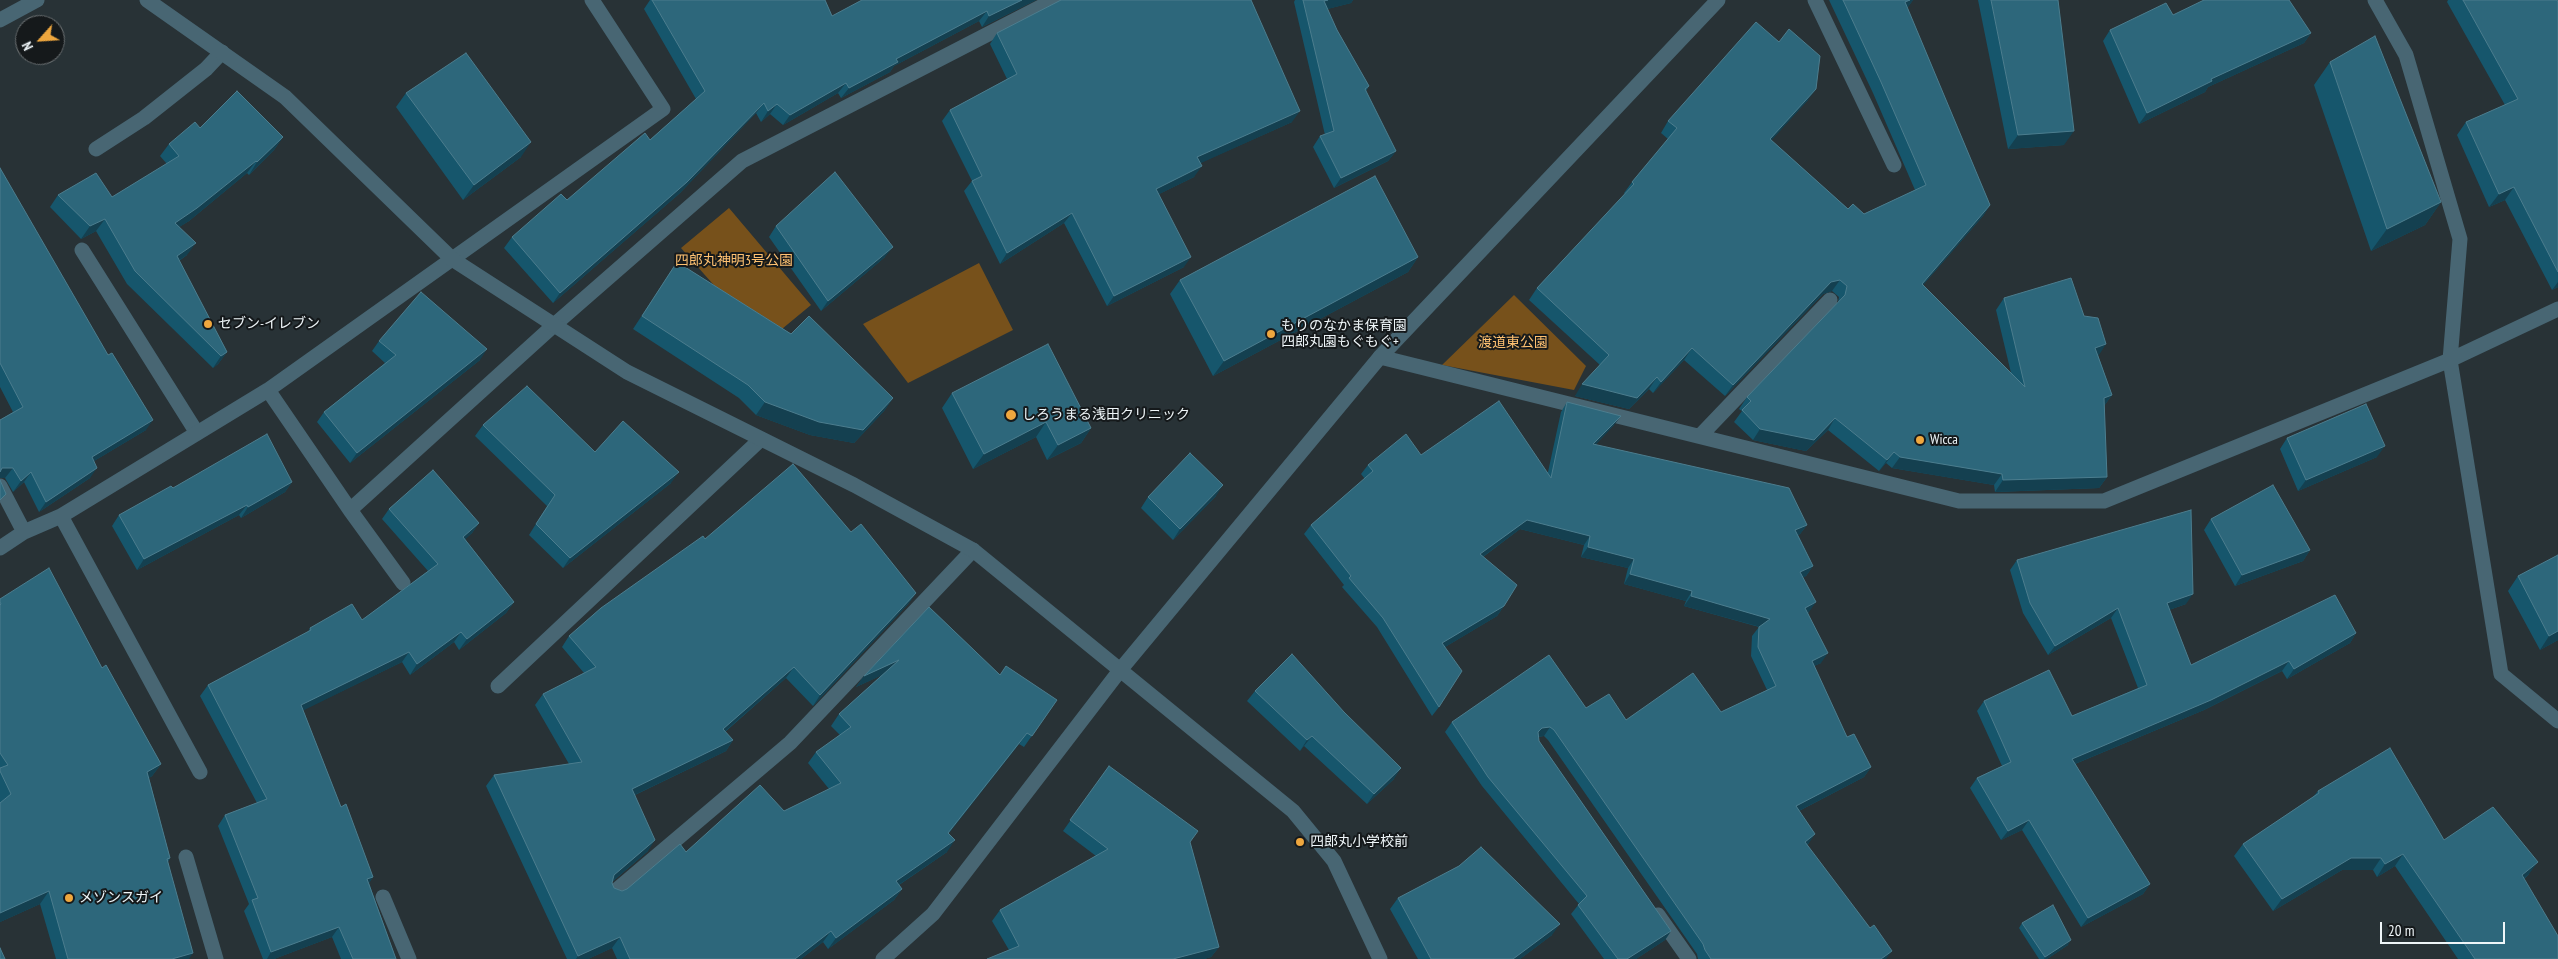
<!DOCTYPE html>
<html>
<head>
<meta charset="utf-8">
<style>
  body { margin:0 }
  #map { position:relative; width:2558px; height:959px; overflow:hidden; background:#283236; font-family:"PT Sans Narrow",sans-serif }
  canvas { display:block }
  .north { position:absolute; left:15px; top:15px; width:50px; height:50px; box-sizing:border-box; background:#15191b; border:1px solid #6c7173; border-radius:50%; rotate:244deg; font-size:14px; font-weight:700; line-height:20px; text-align:center; color:#eef5f8 }
  .north::after { content:''; display:block; margin:auto; width:18px; height:22px; background:#efa73e; clip-path:polygon(50% 0,100% 100%,50% 72%,0 100%) }
  .scale { position:absolute; left:2380px; top:922px; width:125px; height:22px; box-sizing:border-box; border:2px solid #eef5f8; border-top:0; padding-left:6px; font-size:15px; line-height:18px; white-space:nowrap; color:#eef5f8; -webkit-text-stroke:4px #15191b; paint-order:stroke }
</style>
</head>
<body>
<div id="map">
<canvas width="2558" height="959"></canvas>
<div class="north">N</div>
<div class="scale">20 m</div>
</div>
<script>
const g = document.querySelector('canvas').getContext('2d');
g.lineJoin = 'round';
function paint(path, color) { g.fillStyle = color; g.fill(path, 'evenodd'); }
const toPath = rows => new Path2D(rows.map(r => 'M' + r).join(''));
function strokePath(path, color, width, dash) { g.strokeStyle = color; g.lineWidth = width; g.lineCap = dash ? 'butt' : 'round'; g.setLineDash(dash || []); g.stroke(path); }
function drawText(font, color, halo, rows, align = 'center') {
  g.font = font + ' "PT Sans Narrow","Noto Sans JP",sans-serif'; g.lineWidth = 4; g.setLineDash([]); g.textBaseline = 'middle'; g.strokeStyle = halo; g.fillStyle = color; for (const [text, x, y, turn = 0] of rows) {
    g.save(); g.translate(x, y); g.rotate((+turn || 0) * Math.PI / 180); g.textAlign = isNaN(turn) ? turn : align; if (halo) g.strokeText(text, 0, 0); g.fillText(text, 0, 0); g.restore();
  }
}
const green = toPath([
  [729,208,811,305,765,343,681,248],
  [979,263,1013,330,908,383,863,324],
  [1514,295,1586,366,1574,390,1442,365]
]);
const service = toPath([
  [96,149,144,118,206,69,222,52],
  [82,250,197,433],
  [186,857,216,959]
]);
const minor = toPath([
  [1815,0,1894,165],
  [2375,0,2406,55,2460,239,2450,360,2501,674,2558,721],
  [0,20,37,0],
  [1380,357,1959,501,2104,501,2450,360,2558,309],
  [268,390,350,510,403,583],
  [1700,436,1830,300],
  [0,486,24,532],
  [350,510,553,326,742,161,1054,0],
  [61,516,200,772],
  [0,548,24,532,61,516,268,390,663,109,592,0],
  [498,686,761,439],
  [613,893,790,743,973,550],
  [383,897,409,959],
  [1658,915,1689,959]
]);
const tertiary = toPath([
  [147,0,285,97,452,259,627,372,854,485,973,550,1293,811,1334,861,1380,959],
  [883,959,933,914,1121,669,1380,357,1718,0]
]);
const wall = toPath([
  [650,0,825,0,832,16,1036,0,982,27,979,21,894,66,890,72,841,98,838,93,783,125,770,114,761,122,756,113,680,193,553,303,504,248,512,237,567,200,650,140,696,99,644,9],
  [1295,0,1353,0,1351,3,1327,9,1337,30,1369,86,1366,91,1396,151,1388,161,1334,188,1313,147,1320,136,1325,135,1294,2],
  [1829,0,1913,0,1907,8,1990,205,1983,216,1923,285,2011,373,1996,310,2004,298,2084,316,2099,355,2098,355,2112,395,2104,406,2107,477,2099,488,1995,492,1994,485,1892,468,1886,463,1879,471,1828,430,1806,451,1753,440,1734,422,1742,411,1739,409,1747,397,1838,303,1839,297,1832,291,1823,294,1725,396,1684,360,1653,393,1649,389,1629,409,1575,396,1600,365,1529,300,1537,288,1625,194,1624,193,1632,182,1668,139,1661,133,1668,121,1808,100,1771,140,1848,209,1864,214,1915,190,1873,93],
  [1978,0,2058,0,2064,145,2008,149],
  [2448,0,2557,0,2558,2,2558,287,2552,290,2505,200,2489,207,2457,135,2466,122,2505,105,2447,2],
  [2173,15,2311,33,2304,43,2208,87,2205,92,2139,124,2103,41,2110,30],
  [997,33,1292,122,1200,163,1194,177,1159,194,1184,267,1107,306,1064,223,1000,264,964,191,972,181,942,121,950,110,1007,79,990,44],
  [2330,62,2441,202,2425,225,2371,251,2314,85],
  [406,93,521,157,463,200,396,107],
  [200,128,283,137,274,150,249,175,247,173,189,221,179,227,187,255,179,261,227,352,218,364,213,368,127,284,96,231,81,239,50,207,58,195,112,197,167,164,160,156,169,144],
  [0,168,146,430,94,461,90,478,39,512,24,482,13,492,5,478,0,478,0,420,13,412,0,387],
  [776,226,885,257,821,311,769,237],
  [1418,257,1408,272,1213,376,1170,294,1180,280],
  [677,262,893,398,884,411,854,443,810,435,756,415,739,398,633,329],
  [379,341,480,360,350,463,317,422,324,412,385,363,372,351],
  [952,393,1091,428,1081,443,1047,460,1036,437,973,469,942,408],
  [1567,402,1614,425,1595,445,1807,525,1800,534,1798,535,1813,566,1806,576,1803,577,1809,612,1808,613,1821,663,1814,666,1847,737,1871,767,1864,777,1799,811,1809,843,1807,845,1886,959,1698,959,1697,954,1548,740,1544,736,1538,737,1539,741,1671,931,1665,940,1636,959,1604,959,1571,914,1579,904,1482,786,1445,732,1452,722,1586,708,1626,720,1721,712,1767,690,1751,656,1752,636,1759,627,1684,606,1686,601,1624,584,1628,568,1581,557,1584,545,1520,529,1483,557,1504,606,1497,616,1445,647,1439,707,1432,716,1377,627,1342,587,1344,585,1304,534,1311,525,1365,479,1361,474,1368,465,1421,455,1548,472,1561,412],
  [483,425,671,483,563,568,529,535,547,506,475,436],
  [2287,438,2377,457,2298,491,2280,449],
  [292,482,285,492,241,518,239,515,137,570,112,526,119,515,173,488],
  [1216,496,1173,540,1141,508,1148,497],
  [389,509,479,523,472,533,465,539,514,602,506,613,459,650,454,642,410,675,402,662,303,710,341,807,373,877,369,883,396,959,341,959,332,937,274,959,263,959,244,911,249,904,218,826,225,815,257,803,200,696,208,685,308,632,310,628,362,620,428,571,382,519],
  [2211,519,2310,550,2303,561,2235,586,2204,530],
  [851,532,916,593,908,604,813,706,786,678,725,732,733,740,726,751,635,795,648,851,612,882,612,883,614,888,622,891,627,889,686,852,784,811,829,789,808,763,816,752,840,735,831,726,839,714,882,675,856,687,864,676,929,607,1000,675,1057,700,1024,747,1019,744,949,833,947,852,899,885,902,889,894,900,828,949,823,942,801,959,617,959,612,948,588,959,567,959,486,786,494,775,569,764,535,705,543,694,584,673,562,647,569,636,705,539],
  [2558,555,2558,640,2540,650,2508,591,2518,576],
  [2017,560,2186,604,2169,610,2191,665,2356,633,2350,643,2287,679,2282,671,2204,710,2075,764,2150,884,2143,894,2081,927,2022,830,2001,840,1970,788,1977,778,2002,766,1977,711,1984,701,2072,716,2138,688,2111,618,2048,655,2023,613,2010,570],
  [0,599,102,668,161,764,152,776,149,778,170,858,168,862,189,959,56,959,40,904,0,922],
  [1255,691,1394,779,1367,804,1304,746,1300,751,1247,701],
  [1109,766,1190,842,1219,947,1211,957,1204,959,987,959,1009,950,992,921,1000,910,1096,856,1063,831],
  [2318,791,2529,874,2524,879,2558,959,2458,959,2395,866,2377,877,2373,870,2342,870,2273,911,2234,856,2243,844,2313,797],
  [1398,898,1552,935,1520,959,1418,959,1390,909],
  [2022,923,2068,945,2047,959,2039,959,2019,928]
]);
const shadedWall = toPath([
  [1022,0,1036,0,982,27,989,16],
  [1328,0,1353,0,1351,3,1316,12,1324,1],
  [1910,0,1913,0,1906,10,1905,2],
  [987,11,979,21,894,66,890,72,841,98,849,88,896,59],
  [2311,33,2304,43,2208,87,2205,92,2139,124,2147,113,2211,79],
  [846,83,838,93,783,125,790,115],
  [1816,89,1808,100,1762,151,1770,139],
  [764,103,756,113,680,193,553,303,560,293],
  [777,104,770,114,761,122,768,111],
  [1300,111,1292,122,1190,168,1197,157],
  [2074,131,2064,145,2008,149,2018,135],
  [283,137,274,150,249,175,257,162],
  [531,142,521,157,463,200,474,185],
  [1396,151,1388,161,1334,188,1341,178],
  [256,161,247,173,189,221,166,235,175,223],
  [1202,166,1194,177,1149,199,1156,189],
  [2514,187,2505,200,2489,207,2499,194],
  [2441,202,2425,225,2371,251,2387,229],
  [1990,205,1983,216,1914,295,1922,284],
  [1072,213,1064,223,1000,264,1007,253],
  [105,219,96,231,81,239,90,226],
  [196,243,187,255,168,268,177,256],
  [893,247,885,257,821,311,828,301],
  [1191,257,1184,267,1107,306,1114,296],
  [1418,257,1408,272,1213,376,1224,361],
  [1840,280,1832,291,1823,294,1725,396,1733,385,1831,282],
  [2558,282,2558,287,2552,290],
  [2106,344,2099,355,2088,359,2095,348],
  [1692,348,1684,360,1653,393,1661,382],
  [487,349,480,360,350,463,357,453],
  [227,352,218,364,213,368,221,356],
  [1657,377,1649,389,1629,409,1575,396,1582,384],
  [2112,395,2104,406,2104,398],
  [893,398,884,411,854,443,810,435,756,415,765,402],
  [1621,416,1614,425,1587,454,1593,444],
  [1835,418,1828,430,1806,451,1753,440,1760,429],
  [153,420,146,430,84,467,92,457],
  [1046,422,1036,437,973,469,984,454],
  [1091,428,1081,443,1047,460,1058,445],
  [2385,446,2377,457,2298,491,2306,480],
  [1894,452,1886,463,1879,471,1887,460],
  [1900,457,2002,474,1994,485,1892,468],
  [2,468,13,468,5,478,0,478,0,471],
  [97,468,90,478,39,512,46,502],
  [31,472,24,482,13,492,21,481],
  [679,472,671,483,563,568,570,558],
  [2107,477,2099,488,1995,492,2003,480],
  [292,482,285,492,241,518,248,507],
  [1223,485,1216,496,1173,540,1180,529],
  [247,505,239,515,137,570,144,559],
  [1527,520,1590,536,1584,545,1520,529,1473,564,1480,554],
  [479,523,472,533,456,548,463,537],
  [1807,525,1800,534,1789,540,1795,530],
  [1588,547,1634,559,1628,568,1581,557],
  [2310,550,2303,561,2235,586,2242,575],
  [1813,566,1806,576,1794,582,1800,572],
  [1630,574,1692,591,1686,601,1624,584],
  [916,593,908,604,813,706,820,695],
  [2193,594,2186,604,2160,613,2167,603],
  [1691,596,1770,619,1764,628,1684,606],
  [514,602,506,613,459,650,467,639],
  [1816,602,1809,612,1799,617,1805,608],
  [1504,606,1497,616,1435,653,1442,643],
  [2118,608,2111,618,2048,655,2055,646],
  [2558,631,2558,640,2540,650,2549,636],
  [461,632,454,642,410,675,417,664],
  [2356,633,2350,643,2287,679,2294,669],
  [409,652,402,662,294,715,301,705],
  [1828,653,1821,663,1805,670,1812,661],
  [899,660,891,671,856,687,864,676],
  [2289,661,2282,671,2204,710,2065,768,2072,759],
  [794,667,786,678,715,740,723,729],
  [1550,727,1544,736,1535,737,1531,741,1542,728],
  [1027,733,1019,744,940,844,948,833],
  [1312,736,1300,751,1307,740],
  [733,740,726,751,624,800,632,789],
  [161,764,152,776,138,785,147,772],
  [1871,767,1864,777,1789,816,1796,806],
  [1401,768,1394,779,1367,804,1374,794],
  [2029,820,2022,830,2001,840,2008,831],
  [1815,834,1809,843,1798,851,1805,842],
  [655,840,648,851,607,886,614,875],
  [955,840,947,852,888,892,896,881],
  [2403,854,2395,866,2377,877,2385,864],
  [2351,858,2381,858,2373,870,2342,870,2273,911,2282,899],
  [2538,862,2529,874,2513,887,2522,875],
  [373,877,366,888,367,879],
  [2150,884,2143,894,2081,927,2088,918],
  [902,889,894,900,828,949,836,938],
  [49,891,40,904,0,922,0,913],
  [1560,924,1552,935,1520,959,1513,959],
  [339,927,332,937,274,959,267,959,271,952],
  [831,931,823,942,801,959,795,959],
  [1671,931,1665,940,1636,959,1627,959],
  [620,937,612,948,588,959,576,959,578,956],
  [2071,940,2068,945,2047,959,2044,959,2045,957],
  [1219,947,1211,957,1204,959,1173,959],
  [1892,951,1886,959,1881,959],
  [193,953,189,959,172,959]
]);
const building = toPath([
  [652,0,825,0,832,16,862,0,1022,0,989,16,987,11,896,59,898,62,849,88,846,83,790,115,777,104,768,111,764,103,687,182,560,293,512,237,561,194,567,200,645,133,650,140,705,91,652,0],
  [1061,0,1251,0,1300,111,1197,157,1202,166,1156,189,1191,257,1114,296,1072,213,1007,253,972,181,982,176,950,110,1017,74,997,33,1061,0],
  [1303,0,1328,0,1324,1,1337,30,1369,86,1365,89,1396,151,1341,178,1320,136,1334,131,1303,0],
  [1843,0,1910,0,1905,2,1990,205,1922,284,2025,387,2004,298,2071,278,2084,316,2098,318,2106,344,2095,348,2112,395,2104,398,2107,477,2003,480,2002,474,1900,457,1894,452,1887,460,1835,418,1814,440,1760,429,1742,410,1751,401,1747,397,1845,295,1847,286,1840,280,1831,282,1733,385,1692,348,1661,382,1657,377,1637,398,1582,384,1609,355,1537,288,1634,184,1632,182,1677,128,1668,121,1756,22,1779,42,1789,29,1820,56,1816,89,1770,139,1848,209,1853,204,1864,214,1926,185,1881,82,1843,0],
  [1991,0,2058,0,2074,131,2018,135,1991,0],
  [2204,0,2289,0,2311,33,2211,79,2212,81,2147,113,2110,30,2166,3,2173,15,2204,0],
  [2463,0,2557,0,2558,2,2558,272,2514,187,2499,194,2466,122,2518,99,2463,0],
  [2375,36,2441,202,2387,229,2330,62,2375,36],
  [466,53,531,142,474,185,406,93,466,53],
  [237,91,283,137,257,162,256,161,197,208,175,223,196,243,177,256,227,352,221,356,135,271,105,219,90,226,58,195,96,173,112,197,179,156,169,144,195,122,200,128,237,91],
  [0,168,108,355,112,353,153,420,92,457,97,468,46,502,31,472,21,481,13,468,2,468,0,472,0,420,23,407,0,363,0,168],
  [835,172,893,247,828,301,776,226,835,172],
  [1375,176,1418,257,1224,361,1180,280,1375,176],
  [677,262,791,334,809,316,893,398,863,430,819,422,765,402,748,385,642,316,677,262],
  [421,292,487,349,357,453,324,412,396,355,379,341,421,292],
  [1048,344,1091,428,1058,445,1046,422,984,454,952,393,1048,344],
  [527,386,595,452,623,421,679,472,570,558,536,524,555,495,483,425,527,386],
  [1499,401,1551,478,1567,402,1621,416,1593,444,1789,488,1807,525,1795,530,1813,566,1800,572,1816,602,1805,608,1828,653,1812,661,1847,737,1854,734,1871,767,1796,806,1815,834,1805,842,1870,928,1874,925,1892,951,1881,959,1711,959,1705,950,1703,944,1554,730,1550,727,1542,728,1538,732,1539,741,1671,931,1627,959,1618,959,1578,905,1587,896,1488,777,1452,722,1549,655,1586,708,1609,694,1626,720,1693,673,1721,712,1776,686,1758,647,1759,627,1770,619,1691,596,1692,591,1630,574,1634,559,1588,547,1590,536,1527,520,1480,554,1517,585,1504,606,1442,643,1462,671,1439,707,1383,618,1349,578,1351,576,1311,525,1373,471,1368,465,1406,434,1421,455,1499,401],
  [2366,404,2385,446,2306,480,2287,438,2366,404],
  [267,434,292,482,248,507,247,505,144,559,119,515,171,486,173,488,267,434],
  [1190,453,1223,485,1180,529,1148,497,1190,453],
  [793,464,851,532,861,524,916,593,820,695,794,667,723,729,733,740,632,789,655,840,614,875,612,883,614,888,622,891,627,889,680,844,686,852,760,785,784,811,841,783,816,752,851,727,839,714,899,660,864,676,929,607,1000,675,1006,666,1057,700,1032,736,1027,733,948,833,955,840,896,881,902,889,836,938,831,931,795,959,630,959,620,937,578,956,494,775,582,762,543,694,596,667,569,636,601,608,703,536,705,539,793,464],
  [433,470,479,523,463,537,514,602,467,639,461,632,417,664,409,652,301,705,341,807,346,804,373,877,367,879,396,959,353,959,339,927,271,952,252,900,258,898,225,815,267,799,208,685,311,630,310,628,352,604,362,620,438,564,389,509,433,470],
  [0,480,6,494,0,500,0,480],
  [2273,485,2310,550,2242,575,2211,519,2273,485],
  [2191,510,2193,594,2167,603,2191,665,2335,595,2356,633,2294,669,2289,661,2211,700,2072,759,2150,884,2088,918,2029,820,2008,831,1977,778,2011,762,1984,701,2049,670,2072,716,2147,685,2118,608,2055,646,2030,603,2017,560,2191,510],
  [2558,555,2558,631,2549,636,2518,576,2558,555],
  [49,568,102,668,106,665,161,764,147,772,170,858,167,859,193,953,172,959,68,959,49,891,0,913,0,803,11,794,0,771,0,768,8,765,0,753,0,605,1,604,0,602,0,599,49,568],
  [1292,654,1344,712,1401,768,1374,794,1312,736,1307,740,1255,691,1292,654],
  [2390,748,2444,840,2493,807,2538,862,2522,875,2558,936,2558,959,2475,959,2403,854,2385,864,2381,858,2351,858,2282,899,2243,844,2319,793,2318,791,2390,748],
  [1109,766,1198,831,1190,842,1219,947,1173,959,987,959,1019,946,1000,910,1108,849,1070,820,1109,766],
  [1481,847,1560,924,1513,959,1431,959,1398,898,1459,866,1481,847],
  [2053,905,2071,940,2045,957,2022,923,2053,905],
  [0,948,5,959,0,959,0,948]
]);
const markers = [
  [208,324,5,"#efa73e"],
  [1271,334,5,"#efa73e"],
  [1011,415,6,"#efa73e"],
  [1920,440,5,"#efa73e"],
  [1300,842,5,"#efa73e"],
  [69,898,5,"#efa73e"]
];
const parkNames = [
  ["四郎丸神明3号公園",734,261],
  ["渡道東公園",1513,343]
];
const poiNames = [
  ["セブン-イレブン",218,324],
  ["もりのなかま保育園",1281,326],
  ["四郎丸園もぐもぐ+",1281,342],
  ["しろうまる浅田クリニック",1022,415],
  ["Wicca",1930,440],
  ["四郎丸小学校前",1310,842],
  ["メゾンスガイ",79,898]
];
paint(green, '#77511b');
strokePath(service, '#486673', 15);
strokePath(minor, '#486673', 15);
strokePath(tertiary, '#486673', 15);
paint(wall, '#16566c');
paint(shadedWall, '#144050');
paint(building, '#2d677b');
strokePath(building, '#4c7d8e', 1);
for (const [x, y, r, color] of markers) { const dot = new Path2D(); dot.arc(x, y, r, 0, 2 * Math.PI); g.fillStyle = color; g.fill(dot); strokePath(dot, '#15191b', 2); }
drawText('14px', '#fec171', '#15191b', parkNames);
drawText('14px', '#eef5f8', '#15191b', poiNames, 'left');
</script>
</body>
</html>
